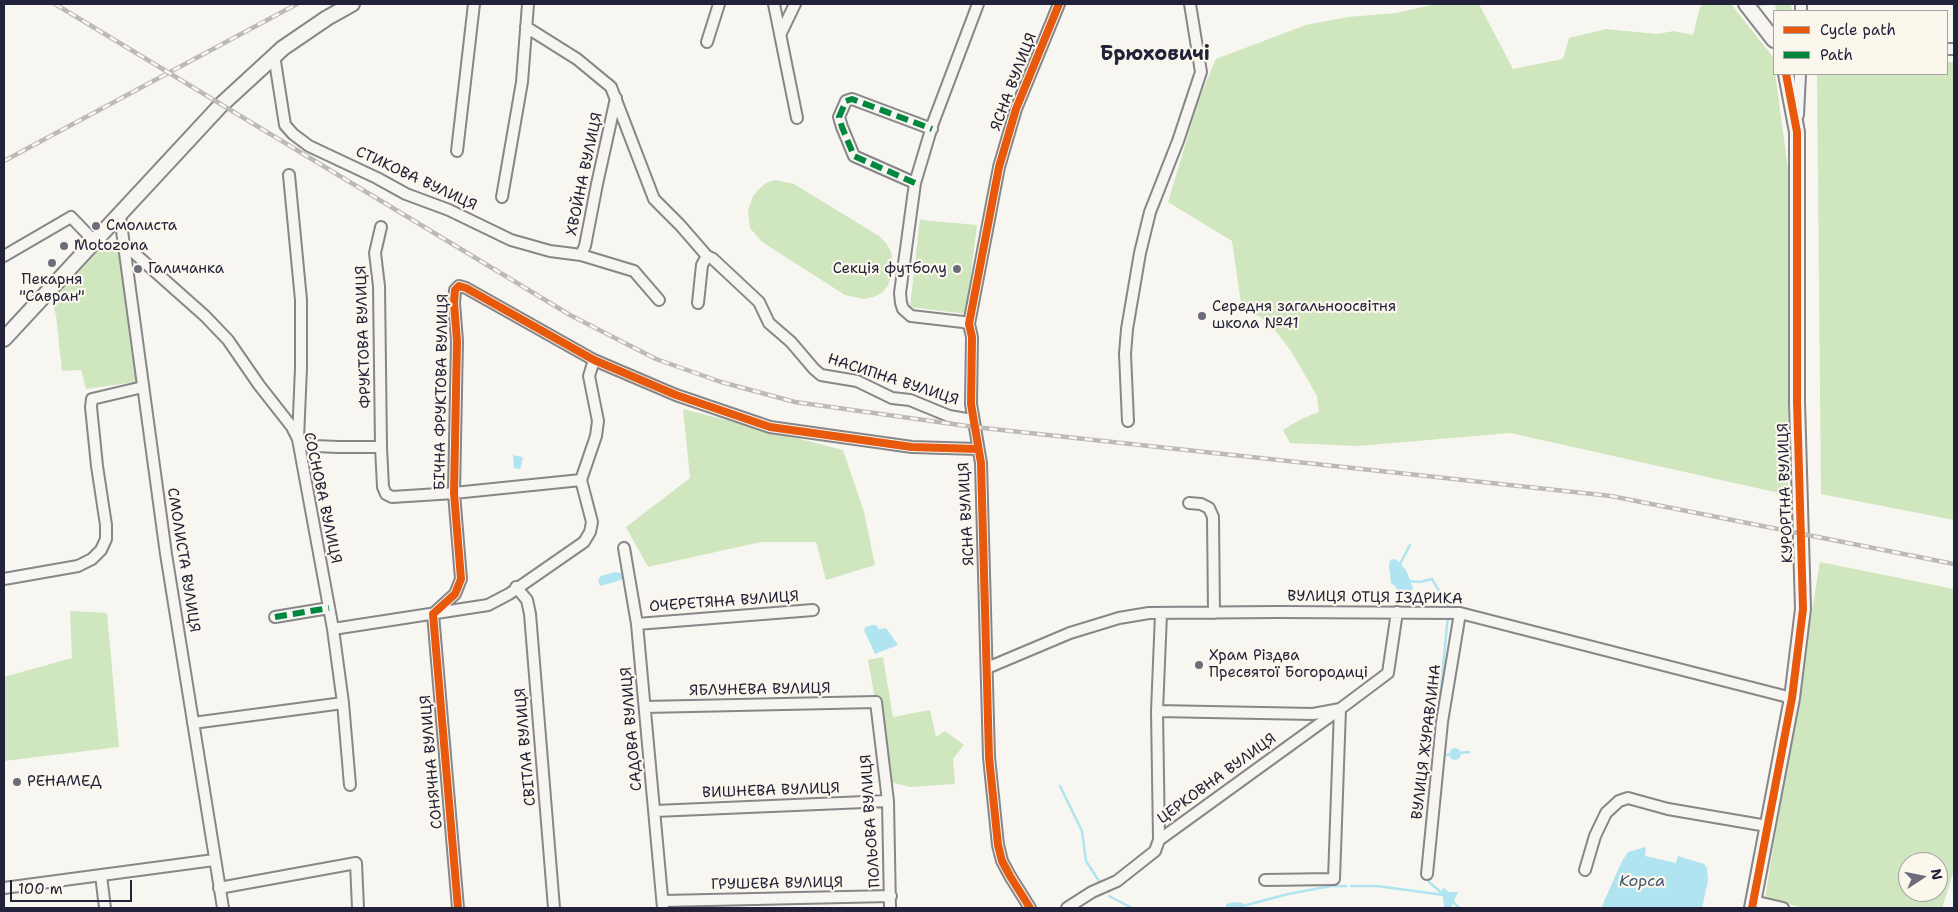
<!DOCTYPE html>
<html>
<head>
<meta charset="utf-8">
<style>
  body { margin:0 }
  #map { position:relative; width:1958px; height:912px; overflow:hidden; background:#f8f6f0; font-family:"Shantell Sans",sans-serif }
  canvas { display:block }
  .frame { position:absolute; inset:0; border:5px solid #22223b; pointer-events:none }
  .legend { position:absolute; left:1773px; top:10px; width:175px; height:65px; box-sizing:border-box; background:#fbf7ec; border:1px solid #a4a2a5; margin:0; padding:6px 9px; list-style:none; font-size:15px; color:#22223b }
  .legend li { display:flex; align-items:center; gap:10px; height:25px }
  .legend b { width:25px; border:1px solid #a4a2a5 }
  .north { position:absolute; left:1898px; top:852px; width:50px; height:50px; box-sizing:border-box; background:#fbf7ec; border:1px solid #a4a2a5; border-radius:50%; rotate:79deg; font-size:14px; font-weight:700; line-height:20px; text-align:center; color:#22223b }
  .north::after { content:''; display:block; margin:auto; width:18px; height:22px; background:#6d6c7a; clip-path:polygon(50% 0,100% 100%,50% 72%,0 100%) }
  .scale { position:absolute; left:10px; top:880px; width:122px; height:22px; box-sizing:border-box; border:2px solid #22223b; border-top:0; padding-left:6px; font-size:15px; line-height:18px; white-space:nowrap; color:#22223b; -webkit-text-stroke:4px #fbf7ec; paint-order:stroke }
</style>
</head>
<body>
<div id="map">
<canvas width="1958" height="912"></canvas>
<div class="frame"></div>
<ul class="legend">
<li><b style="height:6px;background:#e8590c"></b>Cycle path</li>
<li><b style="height:6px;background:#00873e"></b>Path</li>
</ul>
<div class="north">N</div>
<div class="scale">100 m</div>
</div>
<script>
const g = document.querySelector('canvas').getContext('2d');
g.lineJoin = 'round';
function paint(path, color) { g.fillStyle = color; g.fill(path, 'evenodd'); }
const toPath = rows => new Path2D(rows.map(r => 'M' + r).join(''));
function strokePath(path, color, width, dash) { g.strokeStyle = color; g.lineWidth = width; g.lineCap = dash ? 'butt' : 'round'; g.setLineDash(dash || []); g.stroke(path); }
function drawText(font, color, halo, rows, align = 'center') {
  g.font = font + ' "Shantell Sans",sans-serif'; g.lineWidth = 4.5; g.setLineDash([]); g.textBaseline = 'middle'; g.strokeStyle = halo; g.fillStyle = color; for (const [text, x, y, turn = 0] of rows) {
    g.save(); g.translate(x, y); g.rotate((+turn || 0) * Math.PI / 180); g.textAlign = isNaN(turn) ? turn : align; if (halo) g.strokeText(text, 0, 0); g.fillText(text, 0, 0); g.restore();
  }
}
const green = toPath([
  [1437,4,1479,4,1513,69,1563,59,1569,38,1606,29,1657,34,1674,31,1693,35,1700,7,1704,4,1731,4,1773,57,1790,184,1788,495,1510,433,1358,446,1290,443,1283,430,1301,419,1319,412,1317,396,1291,351,1271,325,1241,304,1232,241,1168,202,1199,99,1216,59,1306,25,1348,17,1396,13],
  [1751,4,1791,4,1792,11,1776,11,1775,4,1754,7],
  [1947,62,1954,62,1954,520,1821,494,1817,74,1947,74],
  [775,180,794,184,879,236,886,243,891,252,893,264,891,276,888,285,882,293,873,297,863,299,845,295,762,242,750,228,748,211,753,196,759,189,766,183],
  [920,218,921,220,977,225,966,314,910,307],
  [123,239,143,381,86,389,81,370,62,371,56,315,50,297,107,242,115,242,118,245],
  [683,409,843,450,864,512,875,565,826,580,816,542,761,542,648,567,626,527,690,478],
  [1820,562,1954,589,1954,870,1942,908,1804,908,1765,898],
  [1908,862,1938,862,1938,892,1908,892],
  [70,611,107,613,119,747,4,761,4,677,72,658],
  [883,657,893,717,930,710,936,737,945,731,964,745,953,759,955,784,910,787,890,782,868,660]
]);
const water = toPath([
  [513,455,522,457,523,459,520,469,514,468],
  [1394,559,1397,560,1406,570,1413,588,1409,593,1397,592,1396,587,1391,583,1389,566,1390,560],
  [615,572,621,573,623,578,621,580,600,586,598,580,601,576],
  [872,625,876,625,879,629,886,628,898,645,875,654,864,630,866,627],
  '1449 754a6 6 0 1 1 12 0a6 6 0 1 1-12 0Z',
  [1646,847,1645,856,1676,863,1678,856,1704,864,1707,868,1708,881,1702,908,1601,908,1622,861,1628,852],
  [1444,888,1449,892,1458,892,1451,908,1445,908,1444,906,1442,889],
  [1234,902,1243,903,1245,908,1226,908,1226,904]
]);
const stream = toPath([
  [1400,564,1410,545],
  [1408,581,1420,582,1432,579,1449,608],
  [1458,753,1469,752],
  [1444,755,1453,754],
  [1060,786,1082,831,1086,861,1099,881],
  [1428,818,1448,616],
  [1429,882,1443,894],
  [1351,886,1377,886,1444,895],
  [1109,896,1132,908],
  [1453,902,1459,908],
  [1243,906,1288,894,1331,886,1346,886]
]);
const minor = toPath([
  [774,4,797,118],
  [1801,11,1801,4],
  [526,27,577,59,611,87,654,199,680,225,707,256,713,259,759,302,769,323,791,342,814,369,821,375,857,381,892,398,910,400,949,416,972,420],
  [781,33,795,4],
  [707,42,719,4],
  [1947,49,1954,49],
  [274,55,285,125,293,134,309,146,377,178,406,194,449,210,511,240,550,251,581,255,634,271,659,300],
  [1798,115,1800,74],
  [457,151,474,4],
  [289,175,301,300,301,368,298,439,315,446,338,447,381,447,383,487,386,494,392,497,454,493,581,480],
  [915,183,854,156,842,127,839,117,846,101,852,99,932,129],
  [502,197,522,82,528,4],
  [120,216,166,554,223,908],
  [381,227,375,253,379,286,381,447],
  [124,244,205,316,228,340,259,385,292,427,298,439,333,629,343,703,350,785],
  [581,255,585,246,597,184,616,98],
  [4,256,71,217,95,242],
  [698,303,702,265,707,256],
  [969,324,963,322,911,316,903,309,901,303,900,293,915,183,933,123,978,4],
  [1128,421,1125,354,1127,329,1140,253,1150,212,1178,141,1201,72,1190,4],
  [1189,503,1201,504,1209,508,1213,517,1214,613],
  [624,548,637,624,663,908],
  [4,579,78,566,92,559,101,550,106,539,106,525,97,466,91,407,92,399,143,387],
  [516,587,527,600,530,614,554,908],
  [275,617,329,608],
  [637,624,813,610],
  [333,629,488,605,509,594,584,542,590,532,592,522,581,480,596,436,598,421,589,376,594,360],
  [987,668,1070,633,1119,618,1149,613,1277,612,1460,613,1792,698],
  [645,707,876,702,888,801,890,908],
  [1157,711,1313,714,1340,709,1388,673,1397,612],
  [193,723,343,703],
  [655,811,888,801],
  [1159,840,1157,711,1161,614],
  [1585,870,1595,836,1606,813,1619,801,1628,798,1668,809,1767,826],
  [1427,874,1442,722,1460,613],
  [101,875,105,908],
  [1265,880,1334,879,1340,709],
  [4,888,214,860],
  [219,888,356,863,358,908],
  [663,901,891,896],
  [1753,901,1783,908],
  [458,908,433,614,455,594,461,579,454,493,457,341,454,303,455,290,459,286,466,288,594,360,676,395,770,427,912,447,977,449],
  [1030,908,1010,876,1002,861,998,845,989,757,981,463,971,404,972,337,969,324,999,167,1016,109,1059,4],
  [1067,908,1092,892,1117,881,1155,851,1159,840,1340,709]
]);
const secondary = toPath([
  [1746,4,1774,40],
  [4,339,221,105,283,48,327,18,352,4],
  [1752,908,1792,698,1803,609,1797,402,1797,132,1786,74]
]);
const rail = toPath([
  [55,4,570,315,656,359,721,382,795,402,974,427,1611,496,1954,564],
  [4,161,297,4]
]);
const quiet = toPath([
  [915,183,854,156,842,127,839,117,846,101,852,99,932,129],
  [275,617,329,608]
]);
const cycleway = toPath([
  [458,908,433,614,455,594,461,579,454,493,457,341,454,303,455,290,459,286,466,288,594,360,676,395,770,427,912,447,977,449],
  [1030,908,1010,876,1002,861,998,845,989,757,981,463,971,404,972,337,969,324,999,167,1016,109,1059,4],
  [1752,908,1792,698,1803,609,1797,402,1797,132,1786,74]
]);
const markers = [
  [96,226,5,"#6d6c7a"],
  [64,246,5,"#6d6c7a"],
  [52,263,5,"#6d6c7a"],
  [138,269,5,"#6d6c7a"],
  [957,269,5,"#6d6c7a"],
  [1202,316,5,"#6d6c7a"],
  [1199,665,5,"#6d6c7a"],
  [17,782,5,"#6d6c7a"]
];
const streetNames = [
  ["ЯСНА ВУЛИЦЯ",1014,82,-69],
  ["ХВОЙНА ВУЛИЦЯ",585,174,-78],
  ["СТИКОВА ВУЛИЦЯ",416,179,25],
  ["ФРУКТОВА ВУЛИЦЯ",364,337,-92],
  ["НАСИПНА ВУЛИЦЯ",893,380,18],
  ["БІЧНА ФРУКТОВА ВУЛИЦЯ",442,392,-89],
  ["КУРОРТНА ВУЛИЦЯ",1786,493,-92],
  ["СОСНОВА ВУЛИЦЯ",322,498,78],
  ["ЯСНА ВУЛИЦЯ",967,514,-93],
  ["СМОЛИСТА ВУЛИЦЯ",183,560,81],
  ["ВУЛИЦЯ ОТЦЯ ІЗДРИКА",1375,598,1],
  ["ОЧЕРЕТЯНА ВУЛИЦЯ",724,602,-4],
  ["ЯБЛУНЕВА ВУЛИЦЯ",760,690,-1],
  ["САДОВА ВУЛИЦЯ",632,729,-95],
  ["ВУЛИЦЯ ЖУРАВЛИНА",1427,742,-83],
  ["СВІТЛА ВУЛИЦЯ",526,747,-95],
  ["СОНЯЧНА ВУЛИЦЯ",432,762,-95],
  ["ЦЕРКОВНА ВУЛИЦЯ",1217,779,-36],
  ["ВИШНЕВА ВУЛИЦЯ",771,791,-2],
  ["ПОЛЬОВА ВУЛИЦЯ",871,821,-94],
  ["ГРУШЕВА ВУЛИЦЯ",777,884,-1]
];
const poiNames = [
  ["Смолиста",106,226],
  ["Motozona",74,246],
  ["Галичанка",148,269],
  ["Секція футболу",947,269,"right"],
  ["Пекарня",52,280,"center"],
  ["\"Савран\"",52,297,"center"],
  ["Середня загальноосвітня",1212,307],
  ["школа №41",1212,324],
  ["Храм Різдва",1209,656],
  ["Пресвятої Богородиці",1209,673],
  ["РЕНАМЕД",27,782]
];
const waterNames = [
  ["Корса",1642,882]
];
const districtNames = [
  ["Брюховичі",1155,55]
];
paint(green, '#cfe6bf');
paint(water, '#afe4f0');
strokePath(stream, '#afe4f0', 2.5);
strokePath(minor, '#878688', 14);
strokePath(secondary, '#878688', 18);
strokePath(minor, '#f6f5f1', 10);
strokePath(secondary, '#f6f5f1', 14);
strokePath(rail, '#bcbab9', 4.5);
strokePath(rail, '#fbf7ec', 2.5, [8]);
strokePath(quiet, '#00873e', 6, [12, 6]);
strokePath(cycleway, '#e8590c', 8);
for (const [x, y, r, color] of markers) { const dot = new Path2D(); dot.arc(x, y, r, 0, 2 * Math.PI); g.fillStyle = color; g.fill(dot); strokePath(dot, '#fbf7ec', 2); }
drawText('15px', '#22223b', '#fbf7ec', streetNames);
drawText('15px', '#22223b', '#fbf7ec', poiNames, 'left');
drawText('italic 16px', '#435a71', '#fbf7ec', waterNames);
drawText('bold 20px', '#22223b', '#fbf7ec', districtNames);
</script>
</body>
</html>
